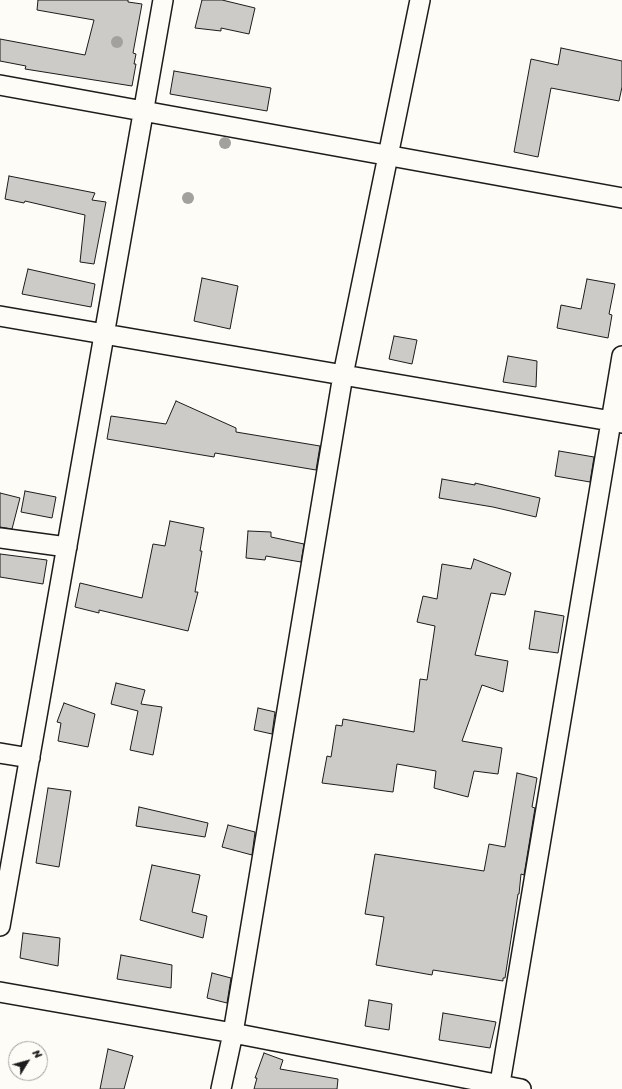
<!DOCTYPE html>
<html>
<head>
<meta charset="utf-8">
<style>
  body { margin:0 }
  #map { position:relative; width:622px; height:1089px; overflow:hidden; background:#fdfcf7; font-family:Sriracha,sans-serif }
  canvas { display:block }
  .north { position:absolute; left:8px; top:1041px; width:40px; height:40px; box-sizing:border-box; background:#fdfcf7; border:1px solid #a3a29f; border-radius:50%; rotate:53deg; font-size:11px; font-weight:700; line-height:16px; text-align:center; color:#1c1c1c }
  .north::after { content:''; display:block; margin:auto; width:14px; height:18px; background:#1c1c1c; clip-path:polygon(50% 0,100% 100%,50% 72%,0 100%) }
</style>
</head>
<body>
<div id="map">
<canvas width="622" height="1089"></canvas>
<div class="north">N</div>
</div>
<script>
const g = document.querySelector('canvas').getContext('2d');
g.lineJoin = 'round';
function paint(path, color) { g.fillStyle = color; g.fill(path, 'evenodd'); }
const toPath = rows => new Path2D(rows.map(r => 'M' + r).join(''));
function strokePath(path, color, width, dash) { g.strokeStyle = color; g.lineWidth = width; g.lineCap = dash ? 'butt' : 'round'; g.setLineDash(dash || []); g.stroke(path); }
const building = toPath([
  [38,0,128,0,128,2,142,4,133,53,136,54,134,64,136,64,132,86,25,69,26,66,0,61,0,39,85,55,94,20,37,10,38,0],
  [202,0,222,0,255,8,249,34,221,28,221,31,195,28,202,0],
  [561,48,622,61,622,87,619,101,551,88,538,157,514,152,531,59,558,65,561,48],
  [174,71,271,88,267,111,170,94,174,71],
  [9,176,95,193,92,200,106,202,94,264,80,262,85,215,25,201,24,203,5,199,9,176],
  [28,269,95,284,91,307,22,294,28,269],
  [202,278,238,286,230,329,194,321,202,278],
  [587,279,615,284,609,314,612,315,608,338,557,328,561,305,581,309,587,279],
  [394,336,417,340,412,364,389,359,394,336],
  [508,356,537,361,536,387,503,382,508,356],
  [176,401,236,428,236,432,320,446,316,470,215,453,214,457,107,439,111,416,166,424,176,401],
  [559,451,594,457,590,482,555,476,559,451],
  [442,479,475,485,475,483,540,498,536,517,493,507,439,498,442,479],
  [25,491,56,497,52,518,21,512,25,491],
  [0,493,20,498,12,529,0,527,0,493],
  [170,521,204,528,200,551,202,551,195,592,198,592,188,631,99,610,99,613,75,607,80,583,142,598,153,544,165,546,170,521],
  [248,531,271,532,271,537,304,544,301,562,266,556,265,560,246,558,248,531],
  [0,554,47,560,43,584,0,577,0,554],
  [474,559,511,573,505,595,491,593,475,655,508,661,503,692,482,685,462,741,502,748,498,774,474,771,468,797,434,788,436,771,397,764,393,792,322,783,327,756,331,757,336,725,342,726,343,719,414,732,420,679,427,680,435,626,417,622,423,596,437,599,442,564,471,569,474,559],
  [535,611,564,616,558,653,529,649,535,611],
  [116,683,145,690,141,704,162,707,153,755,130,750,138,711,111,704,116,683],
  [64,703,95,714,88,747,58,741,61,723,57,722,64,703],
  [258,708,275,712,272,734,254,730,258,708],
  [517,773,537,778,532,807,535,808,524,875,521,874,519,894,518,894,505,978,503,978,503,981,433,970,432,975,376,965,384,917,365,914,375,854,484,871,489,844,505,847,517,773],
  [48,788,71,791,59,867,36,863,48,788],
  [139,807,208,823,205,837,136,826,139,807],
  [228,825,255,832,252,855,222,847,228,825],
  [152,865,200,875,192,912,207,916,203,938,140,920,152,865],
  [23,933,60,938,58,966,20,958,23,933],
  [121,955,172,965,171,988,117,979,121,955],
  [212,973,231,978,227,1003,207,998,212,973],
  [369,1000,392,1004,389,1030,365,1026,369,1000],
  [443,1013,496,1022,490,1048,439,1040,443,1013],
  [108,1049,133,1056,124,1089,100,1089,108,1049],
  [264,1053,283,1060,280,1069,338,1079,337,1089,254,1089,257,1078,255,1078,264,1053]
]);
const street = toPath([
  [0,85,622,198],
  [0,316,622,423],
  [0,538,67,547],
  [0,753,30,758],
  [0,926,163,0],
  [0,992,233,1033,521,1089],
  [221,1089,233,1033,343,375,420,0],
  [499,1089,622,356]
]);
const trees = [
  [117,42],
  [225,143],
  [188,198]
];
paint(building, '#cccbc8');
strokePath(building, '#1c1c1c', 1);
strokePath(street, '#1c1c1c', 22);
strokePath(street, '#fdfcf7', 19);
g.fillStyle = '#a2a19e';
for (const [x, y] of trees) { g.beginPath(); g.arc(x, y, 6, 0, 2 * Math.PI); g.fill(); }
</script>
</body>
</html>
